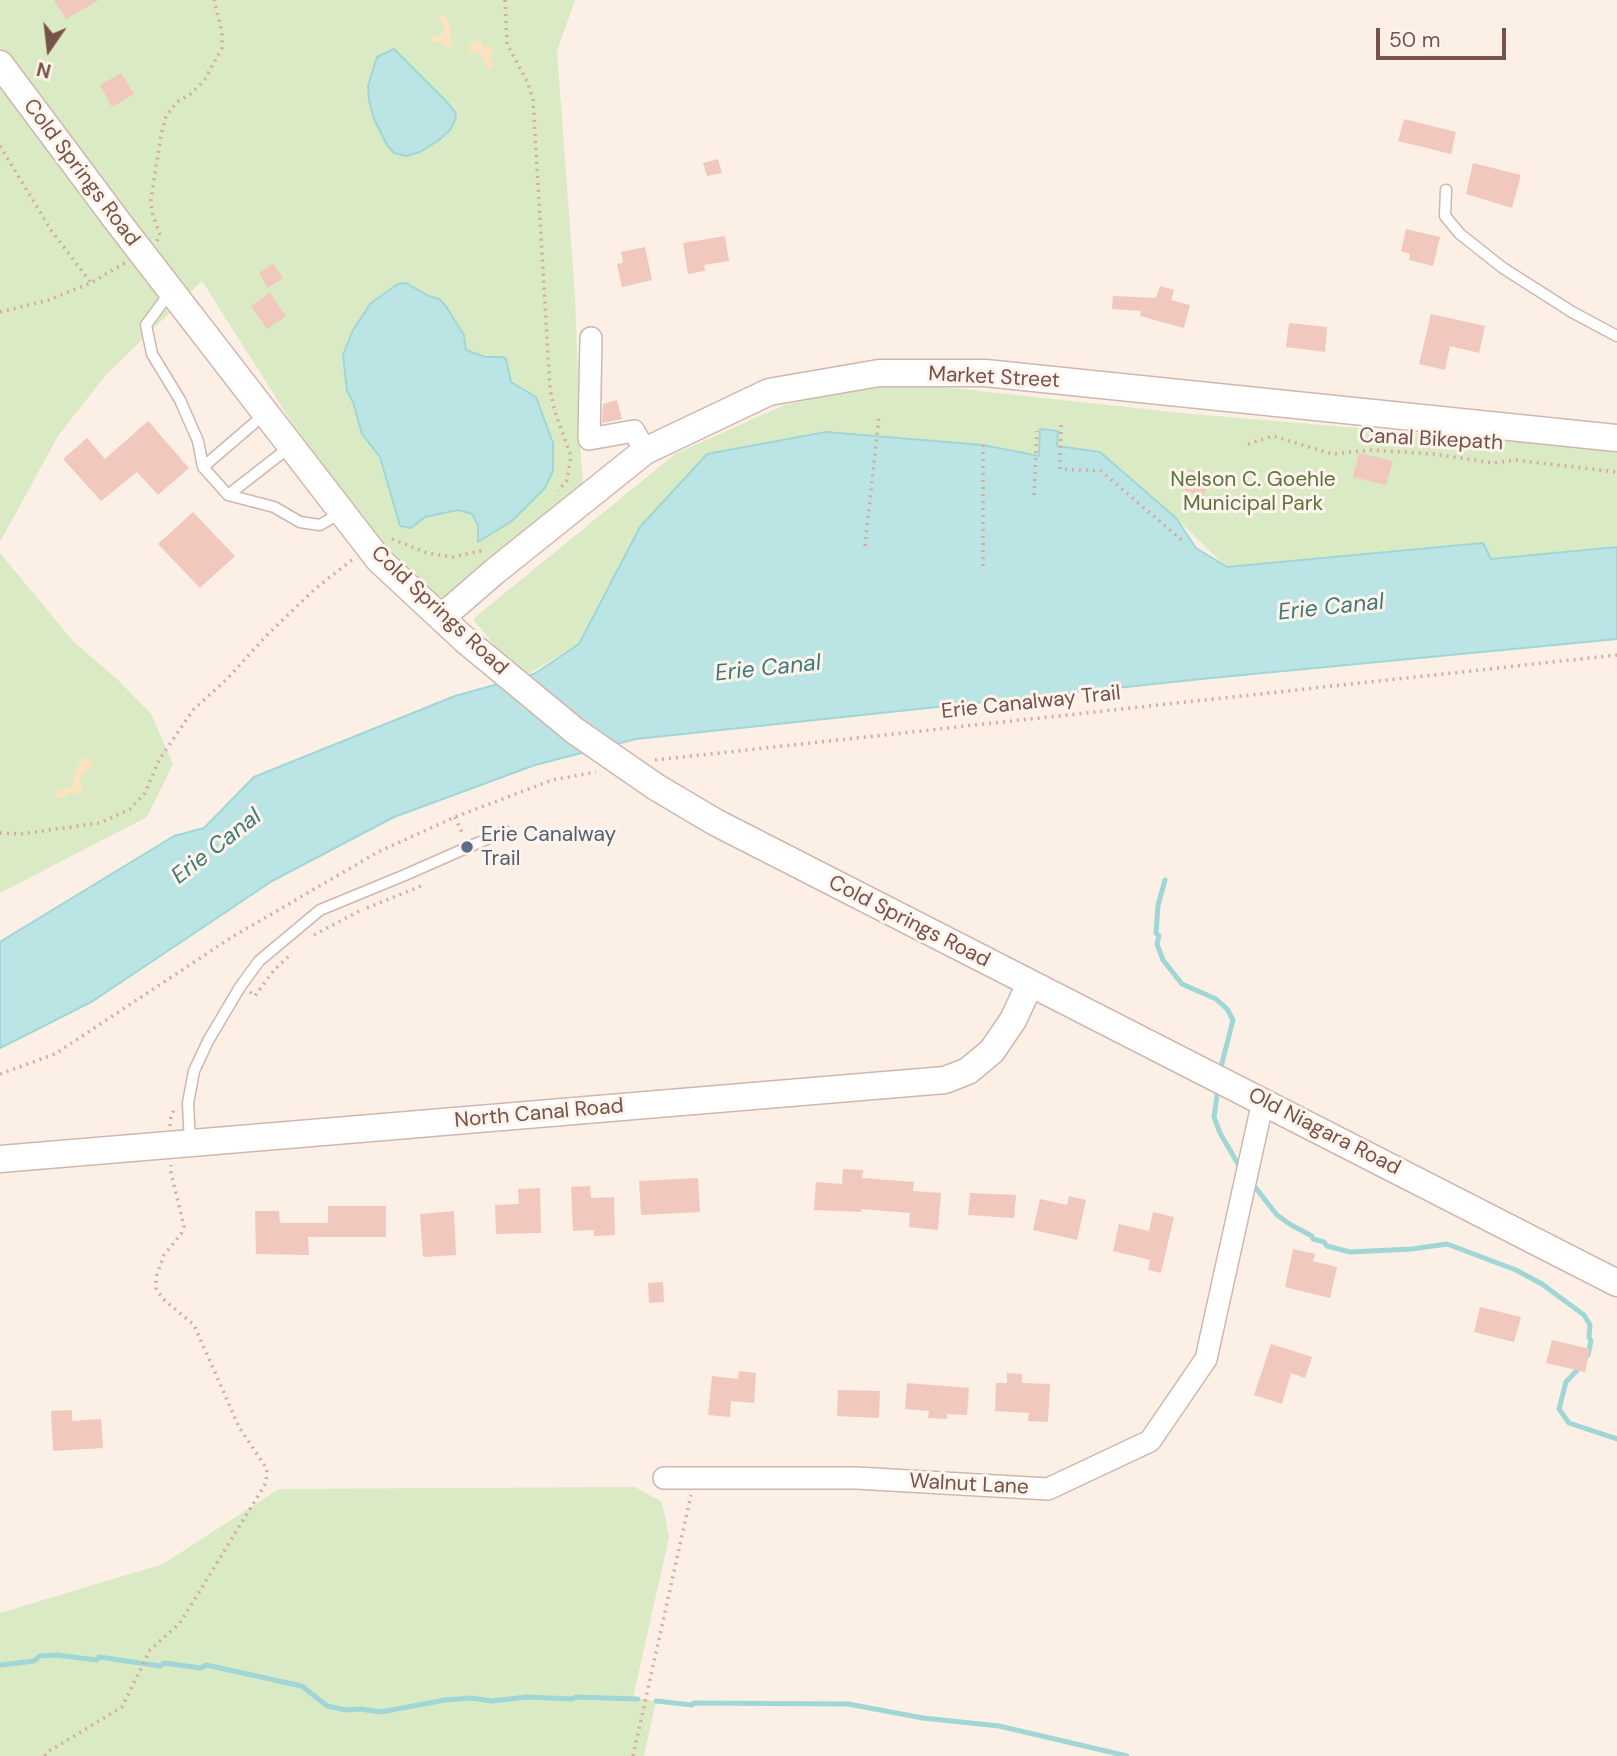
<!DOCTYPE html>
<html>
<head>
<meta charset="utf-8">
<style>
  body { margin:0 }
  #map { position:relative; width:1617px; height:1756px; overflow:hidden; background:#fcefe5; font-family:"DM Sans",sans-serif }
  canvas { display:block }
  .north { position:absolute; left:14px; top:14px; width:70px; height:70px; -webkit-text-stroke:5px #fff4eb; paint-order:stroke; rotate:194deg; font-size:19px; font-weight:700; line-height:28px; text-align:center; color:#75524a }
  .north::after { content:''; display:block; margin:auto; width:24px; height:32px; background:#75524a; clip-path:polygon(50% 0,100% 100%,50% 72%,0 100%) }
  .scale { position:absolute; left:1376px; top:28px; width:130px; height:32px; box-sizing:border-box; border:4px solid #75524a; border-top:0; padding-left:9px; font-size:21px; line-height:24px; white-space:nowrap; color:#75524a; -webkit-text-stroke:5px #fff4eb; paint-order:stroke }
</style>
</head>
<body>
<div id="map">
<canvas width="1617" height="1756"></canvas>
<div class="north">N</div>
<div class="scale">50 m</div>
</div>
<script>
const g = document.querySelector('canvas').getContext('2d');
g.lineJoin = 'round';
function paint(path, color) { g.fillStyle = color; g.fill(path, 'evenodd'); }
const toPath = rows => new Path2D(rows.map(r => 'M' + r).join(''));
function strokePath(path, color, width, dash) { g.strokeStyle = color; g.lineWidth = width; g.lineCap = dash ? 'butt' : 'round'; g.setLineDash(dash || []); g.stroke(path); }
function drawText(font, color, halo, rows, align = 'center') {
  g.font = font + ' "DM Sans",sans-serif'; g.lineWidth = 6; g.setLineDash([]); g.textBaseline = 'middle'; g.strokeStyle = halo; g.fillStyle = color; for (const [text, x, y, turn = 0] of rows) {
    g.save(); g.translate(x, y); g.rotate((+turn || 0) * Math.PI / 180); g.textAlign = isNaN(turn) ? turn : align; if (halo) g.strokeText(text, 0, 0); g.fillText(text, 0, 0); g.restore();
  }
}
const green = toPath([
  [0,0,575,0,557,51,575,295,581,461,585,499,445,601,401,567,360,521,285,412,202,281,105,376,58,436,0,542],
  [896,382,1181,413,1617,450,1617,546,1491,559,1483,543,1226,567,1176,518,640,527,579,644,521,678,473,619,675,454,784,405],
  [0,553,74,642,117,679,151,714,173,764,147,817,0,893],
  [635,1487,662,1502,669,1537,633,1698,656,1701,644,1756,0,1756,0,1613,163,1564,279,1489]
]);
const sand = toPath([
  [445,15,451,29,452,43,448,47,440,42,433,42,430,38,431,35,439,36,443,33,444,26,439,19,440,16],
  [482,38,482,46,492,46,494,49,490,56,494,65,492,70,488,69,480,54,474,52,467,56,470,43,476,42],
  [85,757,89,759,93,766,80,778,82,792,78,794,70,792,64,797,56,798,55,793,59,789,70,788,73,785,75,772,81,760]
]);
const water = toPath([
  [394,49,444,99,455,112,456,118,450,130,439,140,420,152,406,156,394,153,387,145,374,119,369,100,368,86,377,57,394,49],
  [406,283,429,296,439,299,445,305,464,335,466,350,485,357,502,357,506,359,511,382,536,397,553,443,553,471,545,488,512,521,478,542,478,525,472,514,458,510,425,517,411,528,400,526,380,457,362,434,353,402,347,391,343,355,353,330,371,303,398,284,406,283],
  [1040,429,1058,431,1057,446,1100,452,1176,518,1196,548,1227,567,1483,543,1491,559,1617,547,1617,639,1201,679,636,739,535,765,394,817,272,881,93,1001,0,1048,0,942,174,836,204,828,254,777,455,696,534,674,579,644,640,527,707,454,826,432,983,445,1039,456,1040,429]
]);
const stream = toPath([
  [1165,880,1158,905,1156,933,1159,936,1157,944,1163,960,1182,984,1216,999,1227,1009,1233,1020,1220,1071],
  [1218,1088,1214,1117,1220,1133,1241,1169],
  [1251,1182,1277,1215,1291,1225,1312,1236,1313,1239,1324,1242,1327,1246,1350,1252,1412,1249,1447,1244,1516,1270,1542,1284,1584,1315,1590,1325,1589,1337,1591,1341,1588,1355],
  [1581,1366,1566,1382,1559,1409,1569,1423,1617,1439],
  [0,1665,34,1661,40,1656,56,1655,97,1660,99,1657,160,1666,164,1663,201,1668,206,1665,302,1686,327,1706,346,1710,360,1709,381,1712,445,1700,471,1698,492,1701,527,1697,572,1699,576,1697,638,1699],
  [656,1701,692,1705,694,1703,848,1704,923,1718,999,1726,1127,1756]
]);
const building = toPath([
  [54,0,99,0,66,19],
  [121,73,134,94,112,107,100,85],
  [1404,119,1456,132,1451,154,1398,141],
  [718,159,722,173,707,176,703,163],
  [1473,163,1521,175,1512,208,1466,194],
  [1406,229,1440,237,1433,266,1409,260,1410,254,1401,251],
  [725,236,729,261,704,265,705,271,688,274,683,243],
  [645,247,652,280,622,287,617,264,623,263,621,252],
  [273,264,283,278,268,288,259,273],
  [1160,286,1174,290,1171,300,1190,305,1184,328,1140,316,1141,311,1112,309,1113,296,1156,298],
  [270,293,286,316,267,329,251,306],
  [1431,314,1485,326,1479,353,1450,346,1445,370,1419,364],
  [1289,323,1327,327,1325,352,1286,347],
  [617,400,622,419,602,423,603,404],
  [148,421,189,468,158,495,137,472,101,501,63,459,87,438,105,459],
  [1359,453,1393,461,1386,485,1353,477],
  [1189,469,1211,477,1203,497,1181,489],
  [193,512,235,556,200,588,158,544],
  [843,1169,863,1170,862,1178,914,1182,913,1191,941,1193,938,1230,909,1227,910,1213,861,1209,861,1212,814,1210,816,1182,842,1184],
  [698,1178,700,1212,641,1215,639,1181],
  [590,1186,591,1198,614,1197,615,1235,594,1236,594,1230,573,1231,571,1187],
  [540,1188,541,1233,496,1234,495,1205,519,1204,518,1189],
  [970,1193,1016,1195,1014,1218,968,1215],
  [1069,1196,1086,1200,1077,1240,1033,1230,1040,1199,1067,1205],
  [328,1206,386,1206,386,1237,308,1237,309,1255,256,1254,255,1211,279,1211,280,1223,328,1223],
  [454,1211,456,1255,423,1257,420,1214],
  [1153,1212,1174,1217,1161,1273,1148,1270,1150,1260,1113,1251,1119,1224,1149,1231],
  [1293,1249,1315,1254,1313,1261,1337,1267,1330,1298,1285,1287],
  [663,1282,664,1302,649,1303,648,1283],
  [1480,1307,1521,1317,1514,1342,1474,1332],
  [1552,1340,1590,1349,1585,1372,1546,1363],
  [1271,1344,1312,1357,1305,1378,1291,1373,1282,1404,1254,1395],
  [739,1371,756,1373,754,1403,731,1401,730,1417,708,1415,712,1376,738,1379],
  [1007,1373,1022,1374,1022,1383,1050,1384,1048,1422,1028,1421,1029,1413,995,1411,996,1383,1007,1383],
  [907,1383,969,1388,967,1415,947,1414,947,1419,928,1418,929,1411,905,1409],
  [838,1390,880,1391,879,1418,837,1416],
  [72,1410,72,1421,101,1419,103,1448,53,1451,51,1411]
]);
const path = toPath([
  [505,0,507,44,528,83,533,100,550,389,555,412,571,456,567,480,558,491],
  [0,146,51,230,91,283],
  [157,241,160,235,152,212,151,200,161,135,166,116,177,102,192,93,205,79,222,48,222,32,214,0],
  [0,312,49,300,68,292,91,283,125,263],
  [1061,425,1060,469,1101,471,1185,543],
  [1248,444,1273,436,1332,454,1369,450,1433,454,1494,463,1515,460,1617,472],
  [983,445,983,568],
  [1034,495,1037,431],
  [392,539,427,553,453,557,485,550],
  [865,546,879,416],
  [655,760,1617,655],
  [455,817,463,835],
  [0,833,20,834,100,823,130,809,145,793,159,760,193,710,228,678,268,634,316,588,353,559],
  [367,908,421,886],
  [314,935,359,911],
  [250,992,255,996,274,970,292,953],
  [0,1074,55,1054,232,937,378,852,455,817,552,780,596,772],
  [170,1126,171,1116,174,1110],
  [45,1756,46,1753,122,1707,150,1650,180,1623,266,1483,267,1469,239,1427,194,1325,162,1298,156,1288,156,1277,164,1255,181,1234,184,1226,171,1173,171,1165],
  [633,1756,691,1495]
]);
const service = toPath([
  [1446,190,1445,216,1460,234,1503,268,1572,312,1617,336],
  [171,291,146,325,152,354,180,400,198,441,203,467,228,495,274,507,300,522,320,525,342,512],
  [203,467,266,413],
  [228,495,291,446],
  [190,1142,188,1103,194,1071,208,1041,240,987,259,961,320,910,405,875,505,831]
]);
const minor = toPath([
  [591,338,589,439,634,431,645,451],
  [664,1478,856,1478,1048,1489,1150,1441,1206,1359,1263,1101]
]);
const tertiary = toPath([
  [0,64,118,222,379,560,465,640],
  [442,617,494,572,645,451,769,392,879,373,985,373,1617,438],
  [656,787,715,822,1617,1283],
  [0,1159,945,1080,968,1071,992,1051,1013,1020,1030,984]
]);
const tertiaryBridge = toPath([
  [465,640,575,731,656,787]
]);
const markers = [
  [467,847,7,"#5c6f8a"]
];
const streetNames = [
  ["Cold Springs Road",81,173,53],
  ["Market Street",994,378,3],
  ["Canal Bikepath",1431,440,3],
  ["Cold Springs Road",439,611,43],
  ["Erie Canalway Trail",1031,703,-6],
  ["Cold Springs Road",909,922,27],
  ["North Canal Road",539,1114,-5],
  ["Old Niagara Road",1324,1132,27],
  ["Walnut Lane",969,1485,3]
];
const parkNames = [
  ["Nelson C. Goehle",1253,480],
  ["Municipal Park",1253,504]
];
const serviceNames = [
  ["Erie Canalway",481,835],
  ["Trail",481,859]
];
const waterNames = [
  ["Erie Canal",1331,608,-6],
  ["Erie Canal",768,669,-6],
  ["Erie Canal",217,847,-38]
];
paint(green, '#daeac4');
paint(sand, '#fbe3c0');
paint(water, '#bae5e4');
strokePath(water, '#a0d7d6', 2);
strokePath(stream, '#a0d7d6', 5);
paint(building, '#f1c8bd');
strokePath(service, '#d0b7ae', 13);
strokePath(minor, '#d0b7ae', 24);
strokePath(tertiary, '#d0b7ae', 29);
strokePath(path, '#d6aba0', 3.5, [2, 5]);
strokePath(service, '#fff', 10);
strokePath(minor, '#fff', 21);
strokePath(tertiary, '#fff', 26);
strokePath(tertiaryBridge, '#d0b7ae', 29, []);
strokePath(tertiaryBridge, '#fff', 26);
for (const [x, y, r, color] of markers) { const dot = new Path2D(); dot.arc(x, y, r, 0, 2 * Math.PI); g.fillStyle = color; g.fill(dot); strokePath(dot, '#fff4eb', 2.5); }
drawText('21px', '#75524a', '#fff4eb', streetNames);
drawText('21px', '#597440', '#fff4eb', parkNames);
drawText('21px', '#4e5e75', '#fff4eb', serviceNames, 'left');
drawText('italic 23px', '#3e7a79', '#fff4eb', waterNames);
</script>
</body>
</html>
